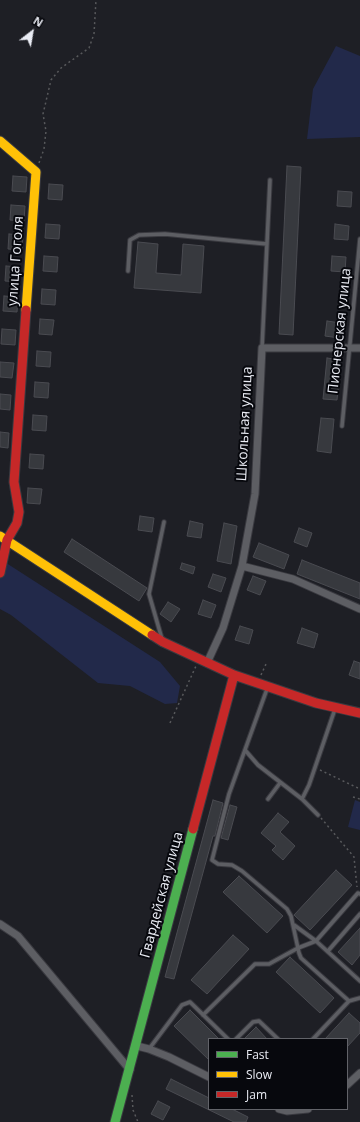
<!DOCTYPE html>
<html>
<head>
<meta charset="utf-8">
<style>
  body { margin:0 }
  #map { position:relative; width:360px; height:1122px; overflow:hidden; background:#1e1f25; font-family:"Open Sans",sans-serif }
  canvas { display:block }
  .legend { position:absolute; left:208px; top:1038px; width:140px; height:72px; box-sizing:border-box; background:#07080d; border:1px solid #626369; margin:0; padding:5px 7px; list-style:none; font-size:12px; color:#eaecf4 }
  .legend li { display:flex; align-items:center; gap:8px; height:20px }
  .legend b { width:20px; border:1px solid #626369 }
  .north { position:absolute; left:12px; top:12px; width:40px; height:40px; -webkit-text-stroke:3px #07080d; paint-order:stroke; rotate:31deg; font-size:11px; font-weight:700; line-height:16px; text-align:center; color:#eaecf4 }
  .north::after { content:''; display:block; margin:auto; width:14px; height:18px; background:#eaecf4; clip-path:polygon(50% 0,100% 100%,50% 72%,0 100%) }
</style>
</head>
<body>
<div id="map">
<canvas width="360" height="1122"></canvas>
<ul class="legend">
<li><b style="height:5px;background:#4caf50"></b>Fast</li>
<li><b style="height:5px;background:#ffc107"></b>Slow</li>
<li><b style="height:5px;background:#c62828"></b>Jam</li>
</ul>
<div class="north">N</div>
</div>
<script>
const g = document.querySelector('canvas').getContext('2d');
g.lineJoin = 'round';
function paint(path, color) { g.fillStyle = color; g.fill(path, 'evenodd'); }
const toPath = rows => new Path2D(rows.map(r => 'M' + r).join(''));
function strokePath(path, color, width, dash) { g.strokeStyle = color; g.lineWidth = width; g.lineCap = dash ? 'butt' : 'round'; g.setLineDash(dash || []); g.stroke(path); }
function drawText(font, color, halo, rows, align = 'center') {
  g.font = font + ' "Open Sans",sans-serif'; g.lineWidth = 4; g.setLineDash([]); g.textBaseline = 'middle'; g.strokeStyle = halo; g.fillStyle = color; for (const [text, x, y, turn = 0] of rows) {
    g.save(); g.translate(x, y); g.rotate((+turn || 0) * Math.PI / 180); g.textAlign = isNaN(turn) ? turn : align; if (halo) g.strokeText(text, 0, 0); g.fillText(text, 0, 0); g.restore();
  }
}
const green = toPath([
  [336,46,360,56,360,137,307,139,313,89],
  [0,559,160,662,180,686,177,703,165,704,130,686,98,683,11,615,0,609],
  [355,800,360,802,360,830,348,827]
]);
const building = toPath([
  [287,166,301,167,293,335,279,334,287,166],
  [13,176,27,177,26,192,12,191,13,176],
  [49,184,63,185,62,200,48,199,49,184],
  [338,191,352,192,351,207,337,206,338,191],
  [11,205,25,206,24,221,10,220,11,205],
  [46,224,60,225,59,239,45,238,46,224],
  [335,224,349,226,348,240,334,239,335,224],
  [9,234,23,235,22,250,8,249,9,234],
  [138,242,158,244,156,273,181,275,183,244,204,246,201,293,134,288,138,242],
  [44,256,58,257,57,272,43,271,44,256],
  [332,256,346,257,345,272,331,271,332,256],
  [6,266,20,267,19,282,5,281,6,266],
  [42,289,56,290,55,305,41,304,42,289],
  [4,296,18,297,17,312,3,311,4,296],
  [40,319,54,320,52,335,39,334,40,319],
  [327,321,341,323,339,338,325,336,327,321],
  [2,329,16,330,15,345,1,344,2,329],
  [37,351,51,352,50,367,36,366,37,351],
  [327,358,341,360,337,400,323,399,327,358],
  [0,362,14,363,12,378,0,377,0,362],
  [35,382,49,383,48,398,34,397,35,382],
  [0,394,11,395,10,410,0,409,0,394],
  [33,415,47,416,46,431,32,430,33,415],
  [321,418,334,419,331,453,317,451,321,418],
  [0,432,9,433,8,448,0,447,0,432],
  [30,454,44,455,43,469,29,468,30,454],
  [28,488,42,489,40,504,27,503,28,488],
  [140,516,154,518,152,532,138,530,140,516],
  [190,521,203,524,201,538,187,536,190,521],
  [224,523,237,526,231,564,217,561,224,523],
  [299,528,312,533,307,547,294,542,299,528],
  [72,539,147,588,139,601,64,552,72,539],
  [259,543,289,555,284,569,253,557,259,543],
  [302,560,360,583,360,599,297,574,302,560],
  [182,563,195,567,193,574,180,569,182,563],
  [213,574,226,578,221,592,208,587,213,574],
  [253,576,266,581,260,595,247,590,253,576],
  [203,600,216,605,211,618,198,614,203,600],
  [168,602,180,609,171,622,160,614,168,602],
  [240,626,253,630,249,644,235,640,240,626],
  [302,628,318,634,314,648,297,643,302,628],
  [354,661,360,663,360,679,349,675,354,661],
  [213,800,223,803,215,836,213,836,174,979,165,977,213,800],
  [230,805,237,807,228,840,221,838,230,805],
  [278,813,289,822,280,832,295,846,283,860,272,850,276,846,261,833,278,813],
  [336,870,352,885,310,930,294,915,336,870],
  [239,876,283,916,267,933,223,892,239,876],
  [360,928,360,955,352,965,338,952,360,928],
  [233,935,249,949,207,994,191,980,233,935],
  [290,957,334,998,320,1013,276,972,290,957],
  [190,1010,219,1039,209,1039,209,1060,174,1026,190,1010],
  [349,1013,360,1023,360,1033,347,1047,347,1039,325,1039,349,1013],
  [256,1027,267,1039,244,1039,256,1027],
  [171,1079,209,1098,209,1109,232,1109,248,1117,246,1122,234,1122,166,1089,171,1079],
  [158,1101,170,1107,163,1120,151,1114,158,1101]
]);
const path = toPath([
  [39,163,44,149,46,131,43,114,51,80,61,68,89,48,94,34,96,0],
  [261,675,266,664],
  [170,723,196,666],
  [320,770,360,789],
  [353,797,360,799],
  [321,818,354,857,357,887],
  [132,1095,133,1110,138,1122]
]);
const lane = toPath([
  [128,271,130,240,139,235,165,234,267,244],
  [262,348,270,180],
  [342,426,360,239],
  [162,639,149,594,164,522],
  [267,689,229,794,212,860,218,864,232,865,242,871,287,909,291,916,299,953,301,958,349,1001,360,998],
  [245,750,258,765,302,799,318,815],
  [268,799,280,783],
  [302,799,309,785,335,709],
  [294,925,316,941,360,981],
  [328,951,360,914],
  [203,1015,255,964,269,964,298,948,316,941,358,893,360,894],
  [236,1039,253,1022,259,1021,278,1039],
  [313,1039,349,1001],
  [149,1049,182,1005,190,1002,228,1039]
]);
const street = toPath([
  [242,566,293,579,360,609],
  [207,663,223,628,242,566,255,494,262,348,360,348],
  [0,924,18,936,130,1070],
  [137,1046,149,1049,169,1057,209,1077],
  [347,1085,360,1073],
  [279,1109,287,1111,308,1109]
]);
const fast = toPath([
  [115,1122,193,829]
]);
const slow = toPath([
  [0,141,36,172,26,310],
  [0,536,152,635]
]);
const jam = toPath([
  [0,573,7,540,17,523,19,512,14,482,26,310],
  [152,635,163,642,234,675,316,703,360,713],
  [193,829,234,675]
]);
const streetNames = [
  ["улица Гоголя",16,261,-86],
  ["Пионерская улица",340,331,-84],
  ["Школьная улица",245,424,-87],
  ["Гвардейская улица",162,895,-75]
];
paint(green, '#22294a');
paint(building, '#37393e');
strokePath(building, '#4a4b51', 1);
strokePath(lane, '#3a3a40', 5.5);
strokePath(street, '#3a3a40', 9);
strokePath(fast, '#3a3a40', 11);
strokePath(slow, '#3a3a40', 11);
strokePath(jam, '#3a3a40', 11);
strokePath(path, '#58595c', 1.5, [2, 3]);
strokePath(lane, '#5d5e63', 3.5);
strokePath(street, '#5d5e63', 7);
strokePath(fast, '#4caf50', 9);
strokePath(slow, '#ffc107', 9);
strokePath(jam, '#c62828', 9);
drawText('14px', '#eaecf4', '#07080d', streetNames);
</script>
</body>
</html>
